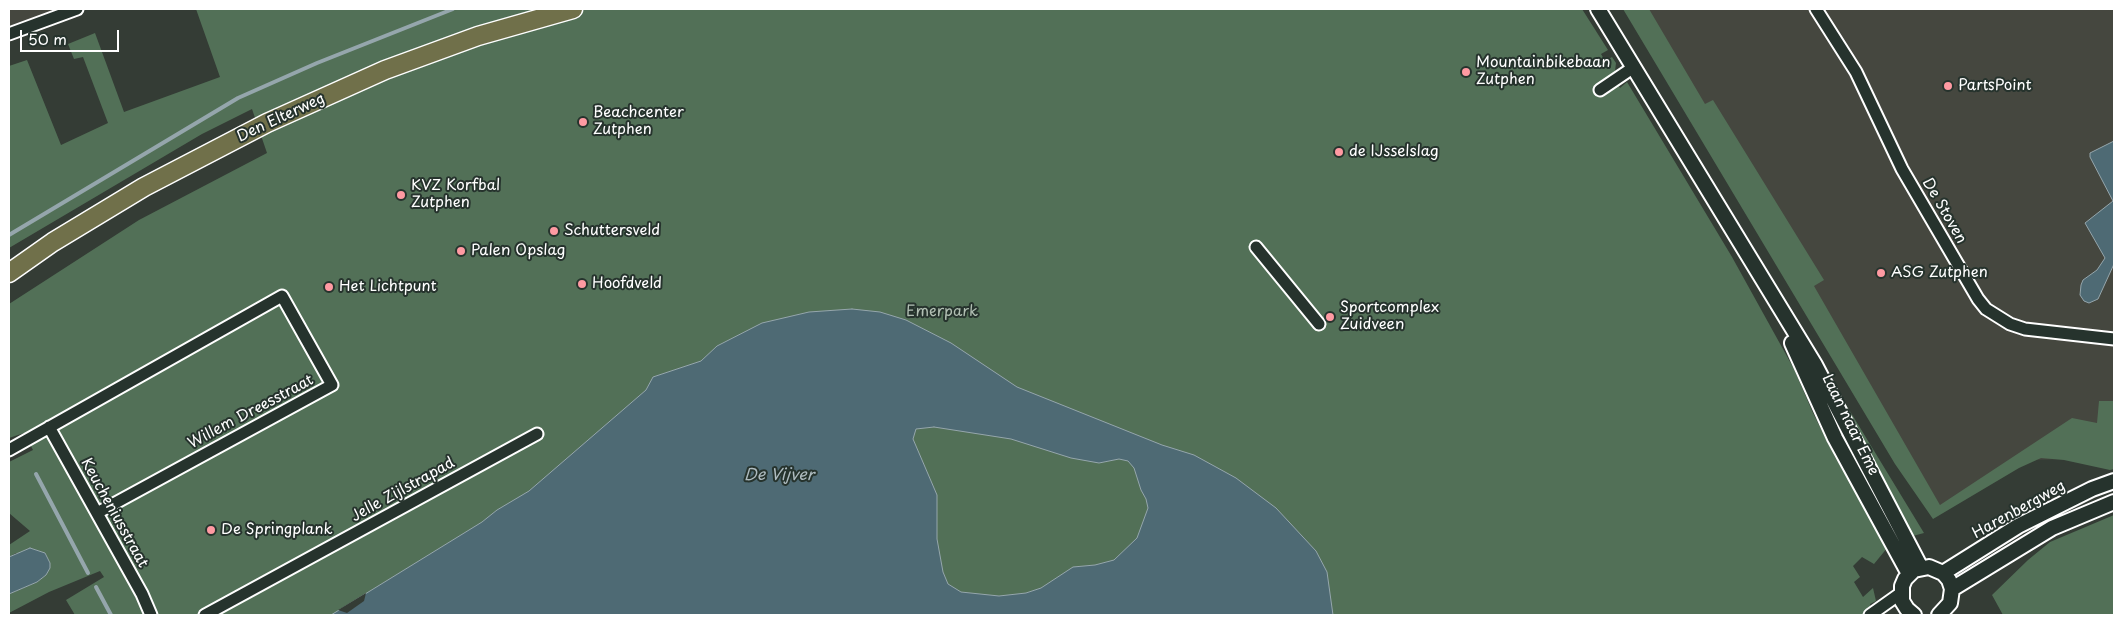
<!DOCTYPE html>
<html>
<head>
<meta charset="utf-8">
<style>
  body { margin:0 }
  #map { position:relative; width:2123px; height:624px; overflow:hidden; background:#343c35; font-family:"Playpen Sans",sans-serif }
  canvas { display:block }
  .frame { position:absolute; inset:0; border:10px solid #fff; pointer-events:none }
  .scale { position:absolute; left:20px; top:30px; width:99px; height:22px; box-sizing:border-box; border:2px solid #fff; border-top:0; padding-left:6px; font-size:15px; line-height:18px; white-space:nowrap; color:#fff; -webkit-text-stroke:4px #26332d; paint-order:stroke }
</style>
</head>
<body>
<div id="map">
<canvas width="2123" height="624"></canvas>
<div class="frame"></div>
<div class="scale">50 m</div>
</div>
<script>
const g = document.querySelector('canvas').getContext('2d');
g.lineJoin = 'round';
function paint(path, color) { g.fillStyle = color; g.fill(path, 'evenodd'); }
const toPath = rows => new Path2D(rows.map(r => 'M' + r).join(''));
function strokePath(path, color, width, dash) { g.strokeStyle = color; g.lineWidth = width; g.lineCap = dash ? 'butt' : 'round'; g.setLineDash(dash || []); g.stroke(path); }
function drawText(font, color, halo, rows, align = 'center') {
  g.font = font + ' "Playpen Sans",sans-serif'; g.lineWidth = 4; g.setLineDash([]); g.textBaseline = 'middle'; g.strokeStyle = halo; g.fillStyle = color; for (const [text, x, y, turn = 0] of rows) {
    g.save(); g.translate(x, y); g.rotate((+turn || 0) * Math.PI / 180); g.textAlign = isNaN(turn) ? turn : align; if (halo) g.strokeText(text, 0, 0); g.fillText(text, 0, 0); g.restore();
  }
}
const built = toPath([
  [9,9,58,9,9,26],
  [1647,9,2114,9,2114,458,2023,460,1942,509]
]);
const green = toPath([
  [196,9,1582,9,1608,50,1601,54,1605,61,1612,57,1616,63,1615,71,1612,74,1620,88,1627,82,1732,257,1794,369,1813,413,1835,457,1888,547,1874,564,1862,557,1853,566,1860,577,1854,582,1863,597,1873,588,1876,601,1870,604,1872,615,75,615,66,600,104,577,100,571,49,592,9,613,9,594,37,582,46,575,50,563,45,553,16,553,9,557,9,545,30,531,9,513,9,462,33,450,24,433,9,438,9,304,139,220,267,153,252,109,202,134,9,248,9,66,27,60,61,145,108,123,83,57,74,59,68,44,95,33,124,112,220,77],
  [1623,9,1649,9,1705,104,1713,100,1824,280,1814,286,1940,505,2072,418,2097,423,2099,401,2114,401,2114,469,2110,470,2064,460,2041,458,2019,468,1933,519,1895,464],
  [1814,352,1924,533,1909,537],
  [2114,515,2114,615,2003,615,1992,595,2028,560,2050,542]
]);
const water = toPath([
  [2114,141,2114,264,2098,299,2089,303,2084,301,2080,295,2081,285,2083,280,2097,270,2105,258,2085,223,2113,201,2090,157,2090,153,2114,141],
  [852,309,880,312,906,320,951,343,1017,387,1162,445,1194,455,1236,478,1276,508,1316,551,1327,572,1333,615,331,615,482,522,497,510,529,491,646,390,653,377,701,361,717,346,762,323,809,312,852,309],
  [934,427,1011,439,1071,458,1099,463,1119,459,1128,461,1134,468,1141,490,1146,499,1148,508,1137,538,1114,560,1095,565,1073,567,1041,588,1026,593,999,596,961,592,948,584,943,572,937,539,937,495,913,439,916,429,934,427],
  [30,548,45,553,50,563,50,568,46,575,37,582,9,594,9,557,30,548]
]);
const pier = toPath([
  [366,593,364,601,347,613,338,610]
]);
const stream = toPath([
  [9,235,238,98,317,63,453,9],
  [36,474,88,573],
  [96,587,111,615]
]);
const minor = toPath([
  [1816,9,1856,72,1902,169,1978,299,1986,309,2010,324,2025,329,2114,339],
  [9,34,77,9],
  [1600,90,1634,67],
  [1256,247,1319,324],
  [49,427,142,594,151,615],
  [9,450,282,296,332,385,97,513],
  [205,615,537,434],
  [1870,615,1901,593]
]);
const tertiary = toPath([
  [1598,9,1815,365,1921,568],
  [1792,343,1835,438,1909,574],
  [1943,573,2018,526,2092,489,2114,481],
  [1952,589,2052,528,2114,502],
  [1914,615,1907,609,1902,601,1902,586,1905,579,1914,570,1929,567,1943,573,1949,580,1952,589,1950,603,1939,615]
]);
const primary = toPath([
  [9,273,53,242,144,187,267,123,385,70,478,36,573,9]
]);
const markers = [
  [1466,72,5,"#ff9aa2"],
  [1948,86,5,"#ff9aa2"],
  [583,122,5,"#ff9aa2"],
  [1339,152,5,"#ff9aa2"],
  [401,195,5,"#ff9aa2"],
  [554,231,5,"#ff9aa2"],
  [461,251,5,"#ff9aa2"],
  [1881,273,5,"#ff9aa2"],
  [582,284,5,"#ff9aa2"],
  [329,287,5,"#ff9aa2"],
  [1330,317,5,"#ff9aa2"],
  [211,530,5,"#ff9aa2"]
];
const poiNames = [
  ["Mountainbikebaan",1476,63],
  ["Zutphen",1476,80],
  ["PartsPoint",1958,86],
  ["Beachcenter",593,113],
  ["Zutphen",593,130],
  ["de IJsselslag",1349,152],
  ["KVZ Korfbal",411,186],
  ["Zutphen",411,203],
  ["Schuttersveld",564,231],
  ["Palen Opslag",471,251],
  ["ASG Zutphen",1891,273],
  ["Hoofdveld",592,284],
  ["Het Lichtpunt",339,287],
  ["Sportcomplex",1340,308],
  ["Zuidveen",1340,325],
  ["De Springplank",221,530]
];
const streetNames = [
  ["Den Elterweg",281,118,-25],
  ["De Stoven",1944,211,60],
  ["Willem Dreesstraat",251,412,-28],
  ["Laan naar Eme",1850,425,64],
  ["Jelle Zijlstrapad",403,490,-29],
  ["Harenbergweg",2019,510,-29],
  ["Keucheniusstraat",114,513,61]
];
const parkNames = [
  ["Emerpark",942,312]
];
const waterNames = [
  ["De Vijver",779,476]
];
paint(built, '#45473f');
paint(green, '#527057');
paint(water, '#4e6a74');
strokePath(water, '#95a6ac', 1);
paint(pier, '#343c35');
strokePath(stream, '#95a6ac', 4);
strokePath(minor, '#fff', 15);
strokePath(tertiary, '#fff', 18);
strokePath(primary, '#fff', 21);
strokePath(minor, '#26332d', 11);
strokePath(tertiary, '#26332d', 14);
strokePath(primary, '#70704a', 18);
for (const [x, y, r, color] of markers) { const dot = new Path2D(); dot.arc(x, y, r, 0, 2 * Math.PI); g.fillStyle = color; g.fill(dot); strokePath(dot, '#26332d', 2); }
drawText('15px', '#fff', '#26332d', poiNames, 'left');
drawText('15px', '#fff', '#26332d', streetNames);
drawText('15px', '#b1bfb3', '#26332d', parkNames);
drawText('italic 16px', '#afbcc0', '#26332d', waterNames);
</script>
</body>
</html>
